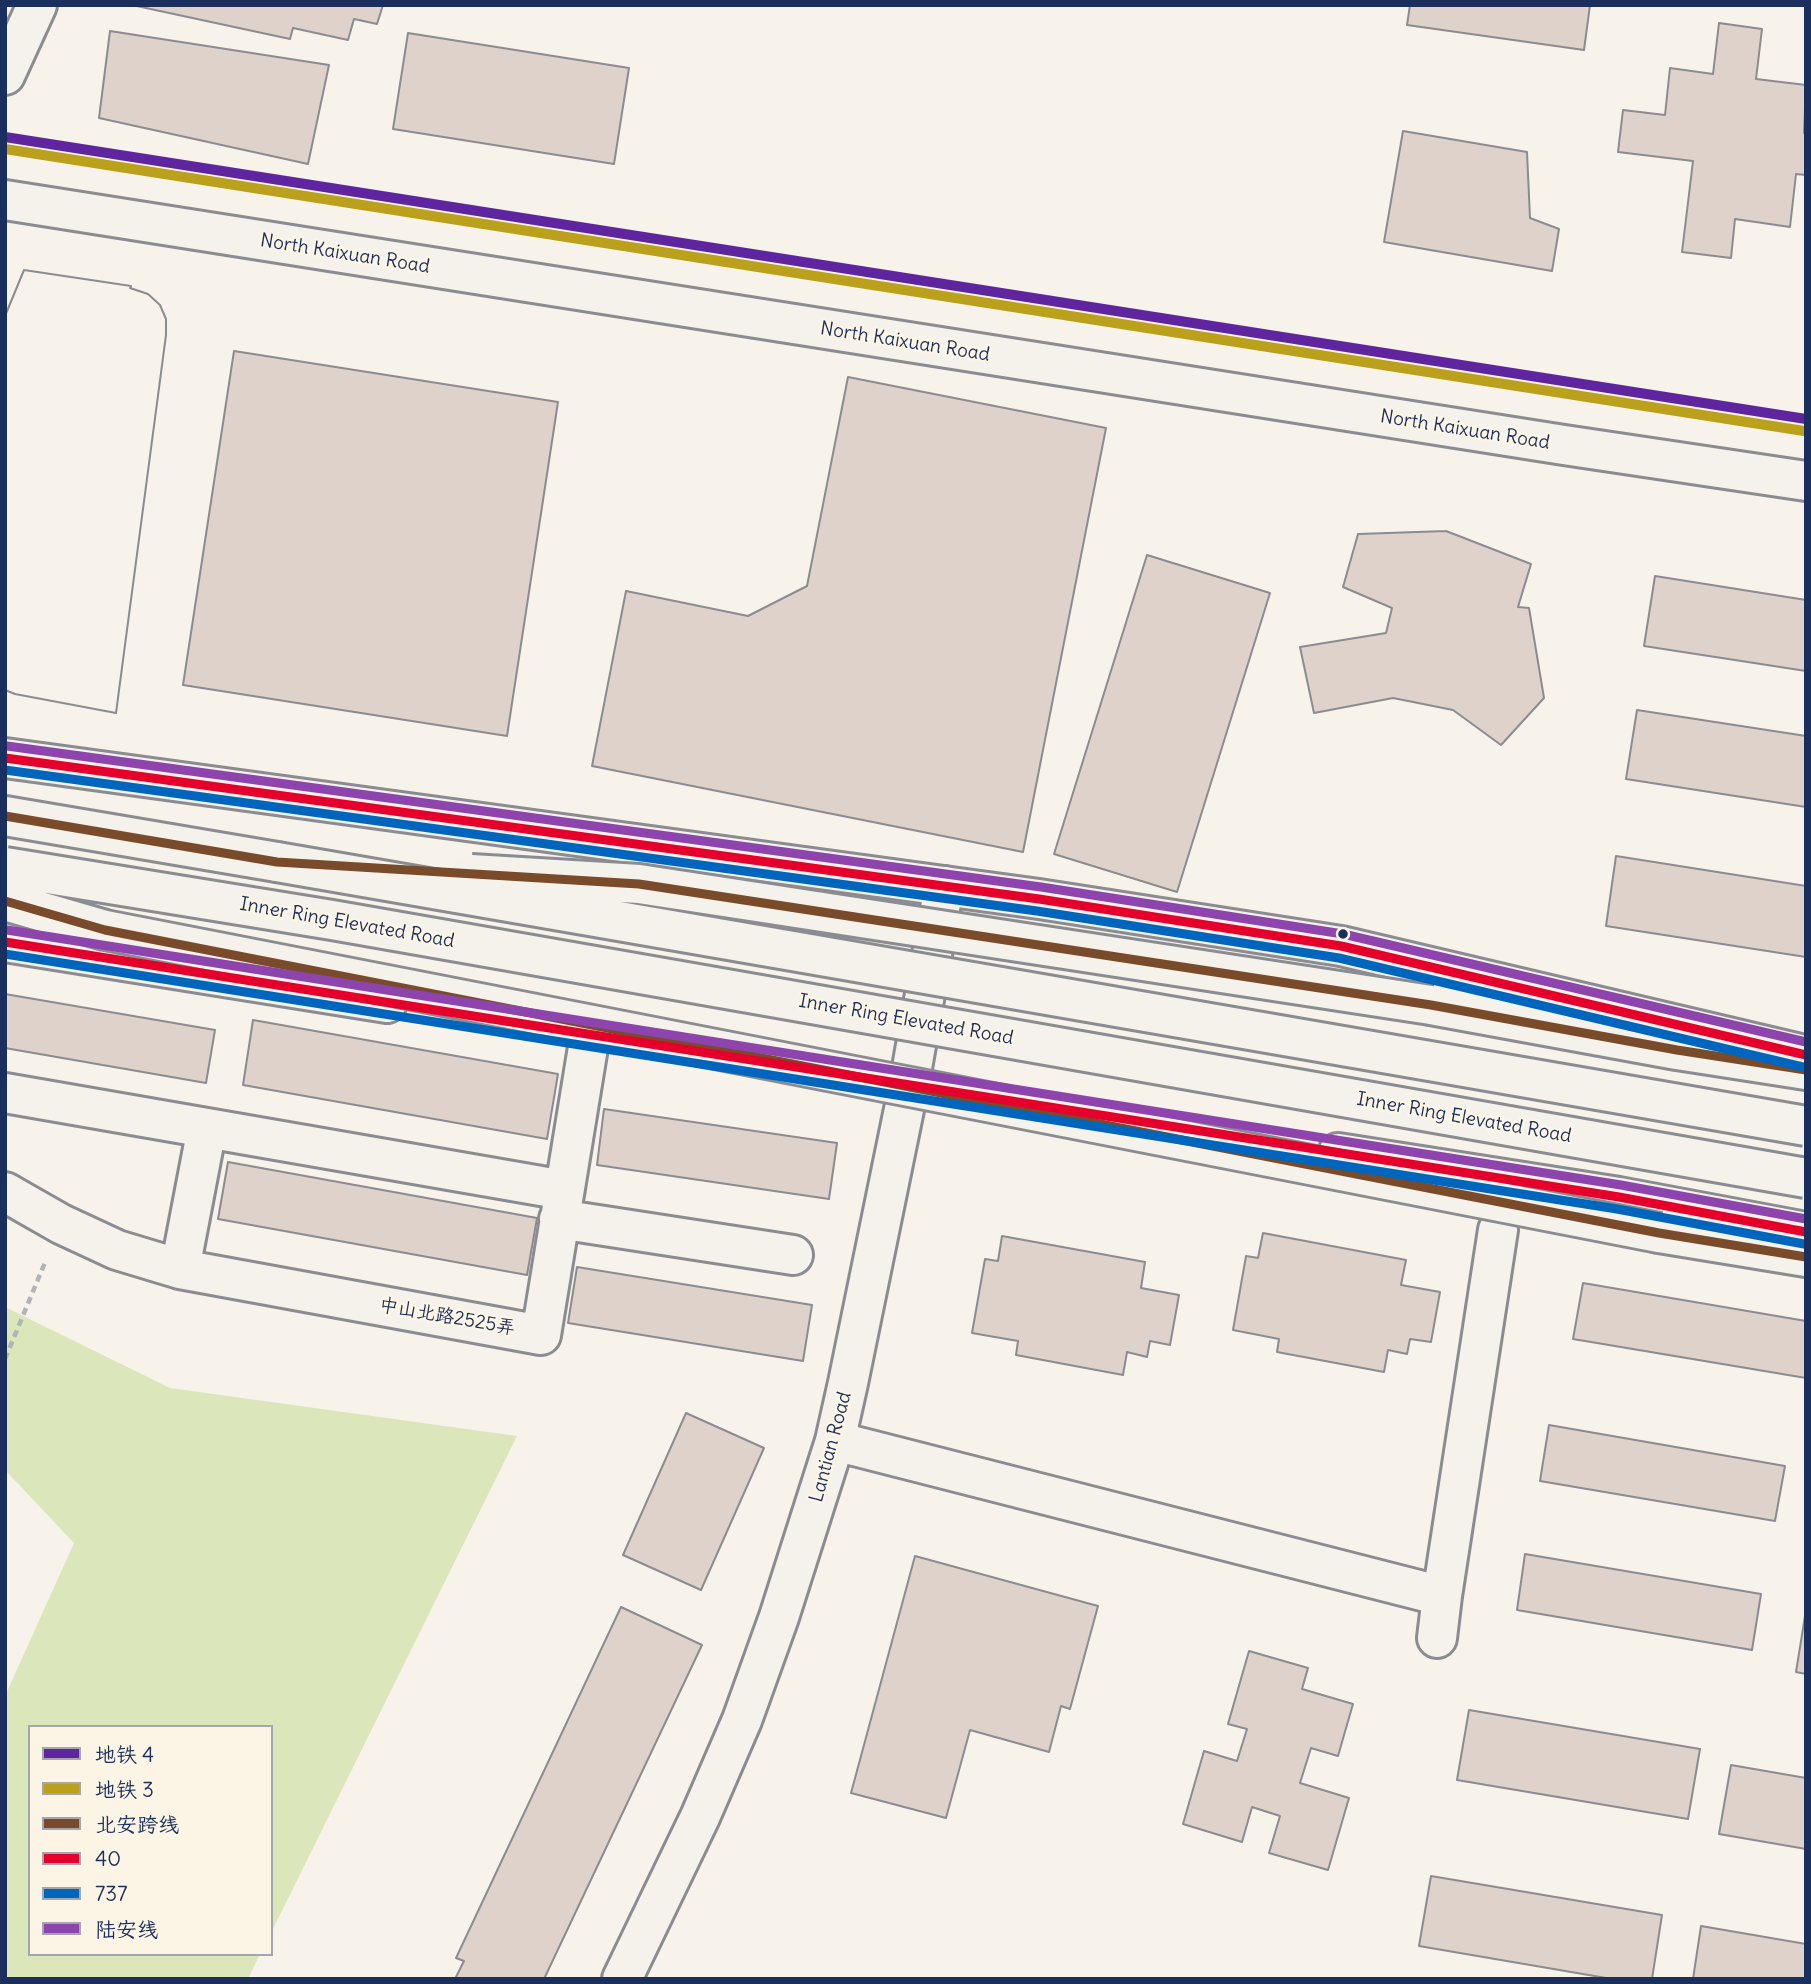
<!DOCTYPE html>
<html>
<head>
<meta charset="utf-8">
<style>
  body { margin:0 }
  #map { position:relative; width:1811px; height:1984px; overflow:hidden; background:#f7f3ea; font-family:Delius,"LXGW WenKai TC",sans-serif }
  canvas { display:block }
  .frame { position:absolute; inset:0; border:7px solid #1b2f5e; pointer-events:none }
  .legend { position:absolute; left:28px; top:1725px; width:245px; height:231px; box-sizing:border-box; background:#fcf5e5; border:2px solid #a2a6af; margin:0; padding:9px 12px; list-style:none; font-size:21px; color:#1b2f5e }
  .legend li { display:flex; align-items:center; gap:14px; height:35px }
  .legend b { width:35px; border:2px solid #a2a6af }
</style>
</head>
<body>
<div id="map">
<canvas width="1811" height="1984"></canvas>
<div class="frame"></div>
<ul class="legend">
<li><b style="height:9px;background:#5f259f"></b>地铁 4</li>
<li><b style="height:9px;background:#bba01c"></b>地铁 3</li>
<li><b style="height:9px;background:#7a4b2a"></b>北安跨线</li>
<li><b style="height:9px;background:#e4002b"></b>40</li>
<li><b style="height:9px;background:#0065bd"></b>737</li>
<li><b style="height:9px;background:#8e44ad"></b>陆安线</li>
</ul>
</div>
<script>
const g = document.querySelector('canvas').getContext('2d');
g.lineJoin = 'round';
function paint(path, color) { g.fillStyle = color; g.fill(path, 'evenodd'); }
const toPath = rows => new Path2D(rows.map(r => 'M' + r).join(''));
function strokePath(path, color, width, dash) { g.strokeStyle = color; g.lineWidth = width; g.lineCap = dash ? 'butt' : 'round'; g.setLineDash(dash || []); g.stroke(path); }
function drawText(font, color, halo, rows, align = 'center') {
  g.font = font + ' Delius,"LXGW WenKai TC",sans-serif'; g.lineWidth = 5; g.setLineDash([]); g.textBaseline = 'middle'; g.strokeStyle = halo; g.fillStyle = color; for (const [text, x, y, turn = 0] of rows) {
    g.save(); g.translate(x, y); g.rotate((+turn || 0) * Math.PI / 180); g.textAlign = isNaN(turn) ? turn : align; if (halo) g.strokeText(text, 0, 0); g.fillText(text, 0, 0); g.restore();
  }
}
const green = toPath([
  [5,1307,170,1388,517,1436,271,1933,271,1727,30,1727,30,1954,260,1954,248,1979,5,1979,5,1696,74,1543,5,1470]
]);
const building = toPath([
  [132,5,383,5,377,24,354,19,348,40,293,28,290,39,132,5],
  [1410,5,1590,5,1584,50,1407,25,1410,5],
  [1719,23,1762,29,1756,79,1806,85,1804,133,1806,133,1806,175,1796,174,1790,227,1735,219,1731,258,1682,252,1693,161,1618,152,1623,110,1665,115,1670,68,1713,74,1719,23],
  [110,31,329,65,308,164,99,118,110,31],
  [408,33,629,68,614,164,393,129,408,33],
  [1403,131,1527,152,1530,218,1559,229,1552,271,1384,242,1403,131],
  [24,270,131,286,130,288,148,294,160,305,166,319,166,335,116,713,15,694,5,690,5,316,24,270],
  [24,270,131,286,130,288,148,294,160,305,166,319,166,335,116,713,15,694,5,690,5,316,24,270],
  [234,351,558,402,507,736,183,685,234,351],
  [848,377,1106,428,1023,852,592,766,626,591,748,616,807,586,848,377],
  [1446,531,1531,564,1518,607,1529,608,1544,698,1501,745,1453,710,1393,698,1314,713,1300,647,1386,633,1392,608,1343,587,1358,534,1446,531],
  [1147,555,1270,593,1177,892,1054,854,1147,555],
  [1655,576,1806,600,1806,671,1644,646,1655,576],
  [1637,710,1806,736,1806,807,1626,779,1637,710],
  [1616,856,1806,886,1806,957,1606,926,1616,856],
  [5,994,215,1030,206,1083,5,1048,5,994],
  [253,1020,558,1074,547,1139,243,1085,253,1020],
  [604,1109,837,1143,829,1199,597,1165,604,1109],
  [228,1162,537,1218,527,1275,218,1219,228,1162],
  [1263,1233,1406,1260,1401,1285,1440,1292,1431,1342,1410,1339,1407,1354,1388,1350,1384,1372,1277,1352,1279,1339,1233,1330,1246,1256,1258,1258,1263,1233],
  [1002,1236,1145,1262,1141,1288,1179,1295,1170,1345,1150,1341,1147,1357,1127,1352,1123,1375,1016,1355,1018,1341,972,1333,985,1259,998,1261,1002,1236],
  [577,1267,812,1305,803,1361,568,1323,577,1267],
  [1583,1283,1806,1321,1806,1378,1573,1339,1583,1283],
  [686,1413,764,1448,701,1590,623,1555,686,1413],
  [1549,1425,1785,1466,1775,1521,1540,1481,1549,1425],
  [1525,1554,1761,1594,1752,1650,1517,1610,1525,1554],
  [915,1556,1098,1606,1070,1709,1061,1706,1049,1752,970,1730,946,1818,851,1793,915,1556],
  [621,1607,702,1645,544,1979,455,1979,464,1961,456,1958,621,1607],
  [1805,1616,1806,1616,1806,1674,1796,1672,1805,1616],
  [1249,1651,1308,1668,1302,1689,1353,1704,1338,1756,1311,1748,1300,1783,1349,1798,1328,1870,1269,1853,1280,1816,1252,1807,1242,1842,1183,1824,1204,1751,1237,1761,1247,1729,1228,1724,1249,1651],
  [1469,1710,1700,1749,1688,1819,1457,1780,1469,1710],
  [1731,1765,1806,1778,1806,1849,1719,1834,1731,1765],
  [1431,1876,1662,1915,1652,1979,1612,1979,1419,1946,1431,1876],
  [1701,1926,1806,1944,1806,1979,1693,1979,1701,1926]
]);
const path = toPath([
  [5,1359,46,1260]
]);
const minor = toPath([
  [5,75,37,5],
  [5,200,1564,445,1806,481],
  [5,1093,564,1190],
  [5,1192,61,1224,117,1250,180,1269,541,1335,590,1035],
  [559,1219,793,1255],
  [180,1269,207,1128],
  [835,1441,1442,1596,1498,1230],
  [1437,1638,1442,1596],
  [622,1979,700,1817,742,1720,779,1617,835,1441,848,1383,909,1085,944,886]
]);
const major = toPath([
  [5,758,1039,899,1341,946,1800,1054],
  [5,942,387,1003],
  [1338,1153,1619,1197,1806,1232]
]);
const highway = toPath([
  [5,816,277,862],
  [1431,1005,1677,1050,1806,1070],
  [1659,1233,1806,1257]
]);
const highwayBridge = toPath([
  [277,862,1806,1126],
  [5,867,332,920,1806,1178],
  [471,874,639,884,1431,1005],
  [5,901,105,930,1659,1233]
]);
const bus1 = toPath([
  [5,816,277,862,639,884,1431,1005,1677,1050,1806,1070],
  [5,901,105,930,1659,1233,1806,1257]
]);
const bus2 = toPath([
  [5,758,1039,899,1341,946,1806,1055],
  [5,942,1619,1197,1806,1232]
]);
const bus3 = toPath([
  [5,770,1037,911,1339,958,1803,1067],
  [5,954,1617,1209,1804,1244]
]);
const bus4 = toPath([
  [7,746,1041,887,1343,934,1806,1042],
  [7,930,1621,1185,1806,1219]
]);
const metro1 = toPath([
  [5,137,1806,419]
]);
const metro2 = toPath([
  [5,149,1804,431]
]);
const markers = [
  [1343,934,6,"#1b2f5e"]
];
const streetNames = [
  ["North Kaixuan Road",345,254,9],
  ["North Kaixuan Road",905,342,9],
  ["North Kaixuan Road",1465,430,9],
  ["Inner Ring Elevated Road",347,923,10],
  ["Inner Ring Elevated Road",906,1020,10],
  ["Inner Ring Elevated Road",1464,1118,10],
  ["中山北路2525弄",447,1317,10],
  ["Lantian Road",831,1447,-75]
];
paint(green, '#dbe7bb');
paint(building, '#dfd2cb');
strokePath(building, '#8a8c91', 2);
strokePath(minor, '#8a8c91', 44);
strokePath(major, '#8a8c91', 44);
strokePath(highway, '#8a8c91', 44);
strokePath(path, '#b2b3b4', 4.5, [7, 5]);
strokePath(minor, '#f5f2ec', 38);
strokePath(major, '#f5f2ec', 38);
strokePath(highway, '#f5f2ec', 38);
strokePath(highwayBridge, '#8a8c91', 44, []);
strokePath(highwayBridge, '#f5f2ec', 38);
strokePath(bus1, '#7a4b2a', 9);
strokePath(bus2, '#e4002b', 9);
strokePath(bus3, '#0065bd', 9);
strokePath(bus4, '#8e44ad', 9);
strokePath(metro1, '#5f259f', 10);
strokePath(metro2, '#bba01c', 10);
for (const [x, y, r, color] of markers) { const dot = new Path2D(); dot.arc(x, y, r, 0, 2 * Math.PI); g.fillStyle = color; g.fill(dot); strokePath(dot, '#fcf5e5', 2.5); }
drawText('19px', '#1b2f5e', '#fcf5e5', streetNames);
</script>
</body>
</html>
